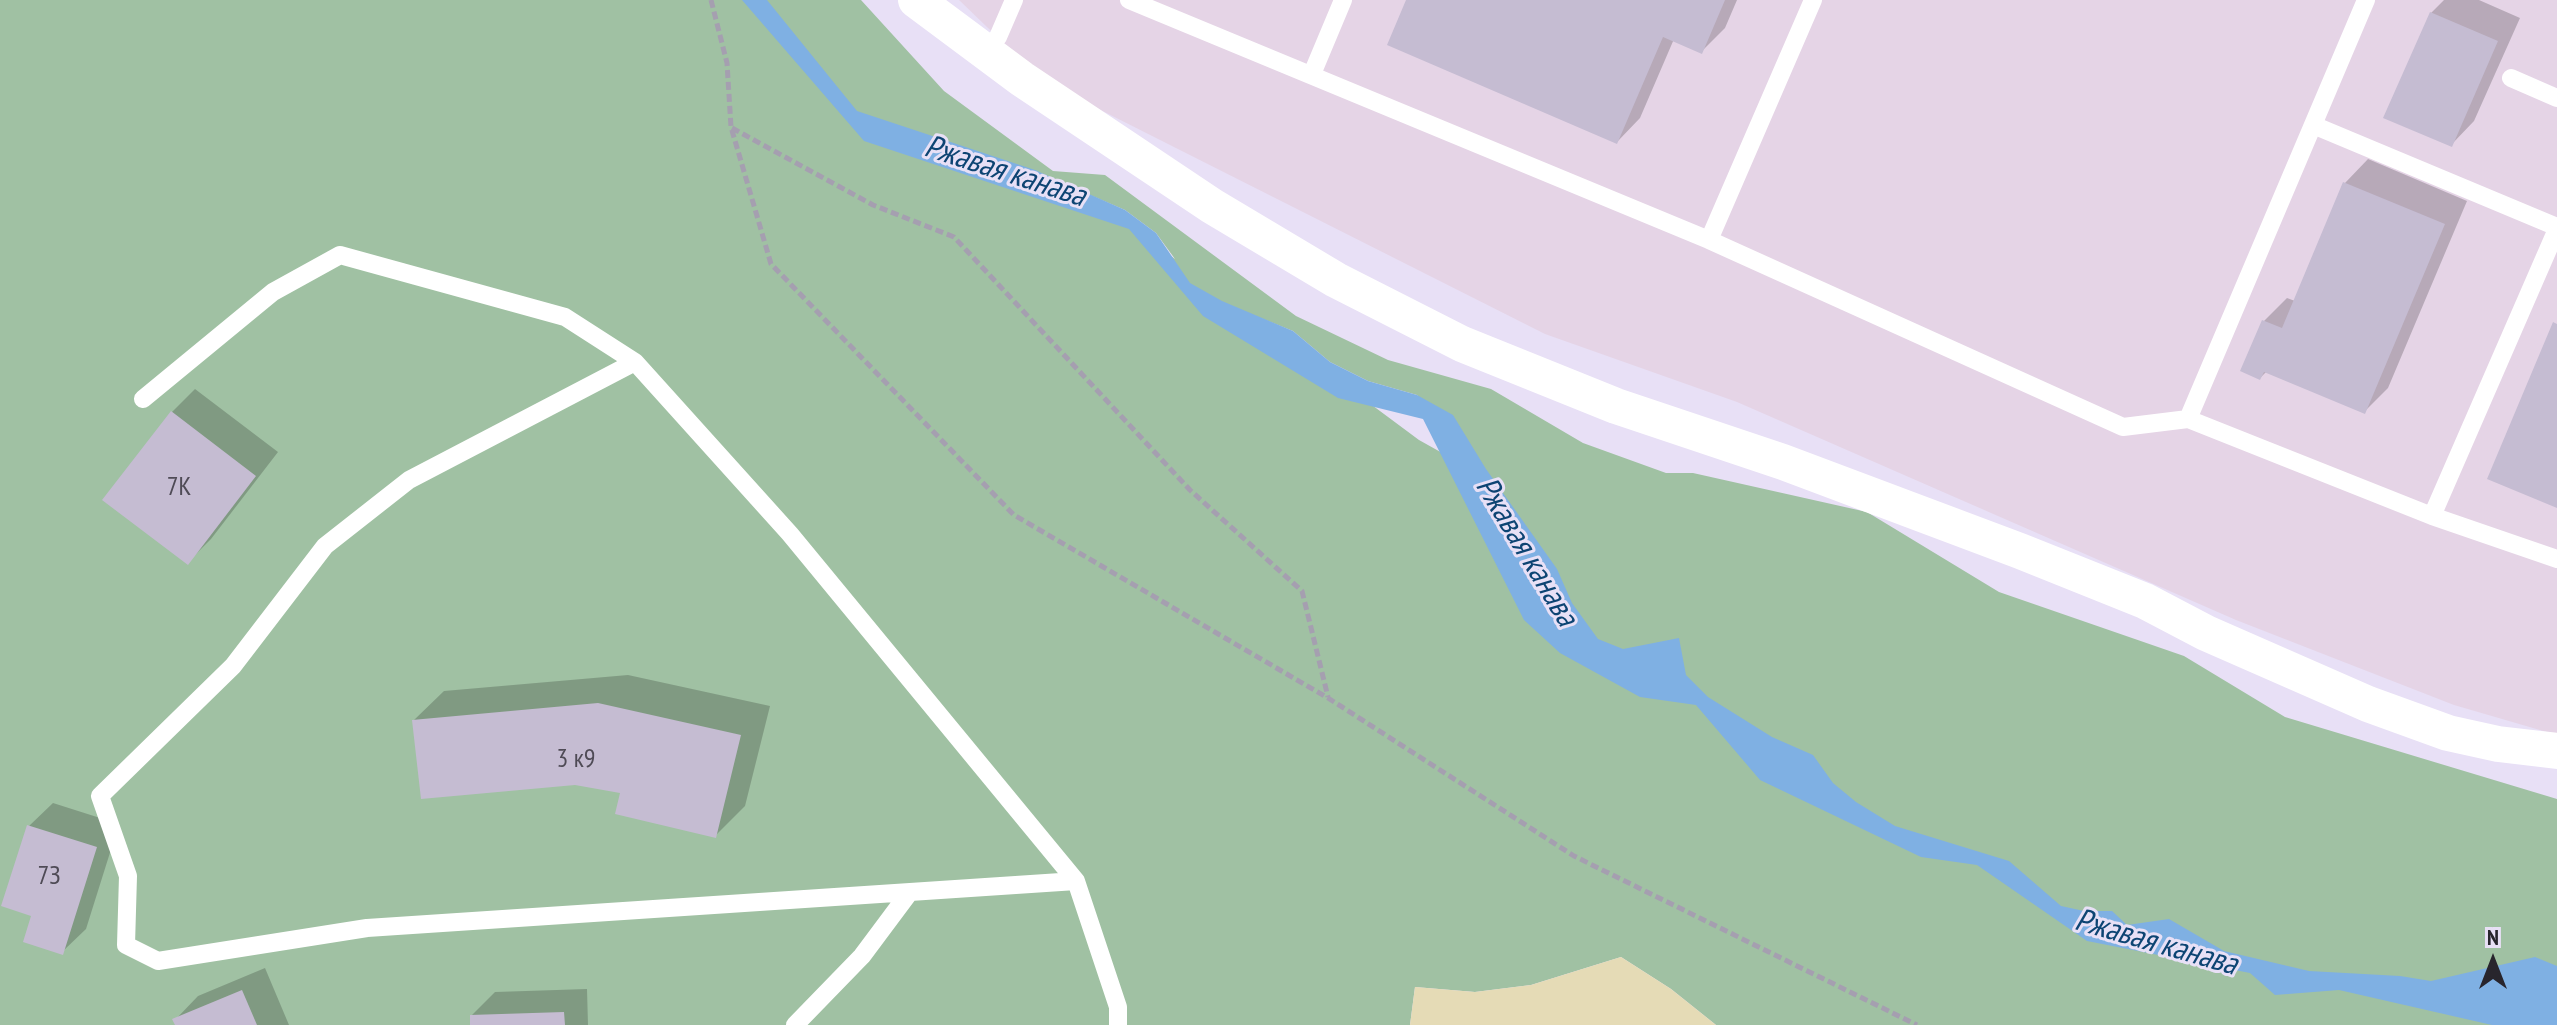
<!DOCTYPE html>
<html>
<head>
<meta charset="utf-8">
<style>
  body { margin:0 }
  #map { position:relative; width:2557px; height:1025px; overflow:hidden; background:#e8e0f6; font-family:"PT Sans Narrow",sans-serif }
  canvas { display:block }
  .north { position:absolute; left:2453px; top:921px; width:80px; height:80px; -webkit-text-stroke:6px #e8e0f6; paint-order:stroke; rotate:0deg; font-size:22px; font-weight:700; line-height:32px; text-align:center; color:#28252d }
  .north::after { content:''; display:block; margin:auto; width:28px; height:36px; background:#28252d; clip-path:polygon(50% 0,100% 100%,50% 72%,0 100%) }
</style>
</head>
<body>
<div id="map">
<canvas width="2557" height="1025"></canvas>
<div class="north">N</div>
</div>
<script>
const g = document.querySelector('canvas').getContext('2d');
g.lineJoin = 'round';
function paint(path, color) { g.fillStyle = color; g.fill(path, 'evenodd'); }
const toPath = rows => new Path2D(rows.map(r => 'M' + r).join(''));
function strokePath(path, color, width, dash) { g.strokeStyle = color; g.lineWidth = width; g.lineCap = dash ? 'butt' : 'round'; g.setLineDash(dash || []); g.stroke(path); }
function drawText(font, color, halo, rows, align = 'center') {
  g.font = font + ' "PT Sans Narrow",sans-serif'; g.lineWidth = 6; g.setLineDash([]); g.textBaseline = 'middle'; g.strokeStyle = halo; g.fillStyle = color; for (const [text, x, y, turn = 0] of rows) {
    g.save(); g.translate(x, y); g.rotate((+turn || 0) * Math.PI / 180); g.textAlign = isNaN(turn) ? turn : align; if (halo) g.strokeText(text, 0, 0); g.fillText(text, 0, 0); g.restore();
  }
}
const industrial = toPath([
  [959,0,2557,0,2557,735,2454,705,2236,620,1737,402,1545,334,1043,81]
]);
const green = toPath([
  [0,0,861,0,944,91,1053,171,1105,175,1296,316,1388,360,1491,389,1583,443,1666,473,1693,473,1867,512,1999,592,2184,656,2285,717,2557,799,2557,1025,1716,1025,1671,989,1621,957,1531,985,1475,992,1415,987,1410,1025,0,1025],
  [1083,192,1125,210,1156,233,1175,259],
  [1248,313,1293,331,1330,362,1368,381,1417,395,1496,483,1419,440]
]);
const sand = toPath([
  [1621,957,1671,989,1716,1025,1410,1025,1415,987,1475,992,1531,985]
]);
const water = toPath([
  [742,0,767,0,857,111,1035,170,1125,210,1156,233,1190,283,1222,301,1293,331,1330,362,1368,381,1417,395,1453,415,1486,469,1557,569,1572,603,1598,639,1623,649,1679,638,1686,675,1708,697,1772,737,1813,755,1833,783,1856,802,1895,826,2009,861,2061,906,2084,911,2112,911,2127,925,2169,919,2224,951,2309,971,2400,976,2431,981,2535,957,2557,966,2557,1025,2492,1025,2339,990,2275,995,2250,973,2087,941,1977,865,1921,857,1760,780,1696,705,1640,697,1560,653,1524,620,1423,419,1338,398,1203,316,1129,229,864,141]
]);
const shadow = toPath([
  [1409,0,1737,0,1725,28,1702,51,1674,39,1640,118,1617,142],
  [2444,0,2479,0,2520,18,2474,121,2451,145,2431,13],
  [2368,159,2467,201,2388,388,2364,412,2267,371,2260,378,2264,321,2287,298,2295,301,2345,183],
  [195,389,278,452,211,539,188,562,172,412],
  [628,675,770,706,745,806,715,836,622,791,414,720,444,691],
  [53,803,119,824,86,929,62,952,34,915,29,826],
  [265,968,289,1025,177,1025,175,1020,198,996],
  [587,989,588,1025,472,1025,472,1015,495,992]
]);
const building = toPath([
  [1406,0,1725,0,1702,54,1663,37,1617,144,1387,45],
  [2430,12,2498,41,2452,147,2383,118],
  [2343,182,2445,224,2365,414,2264,372,2260,380,2240,371,2262,320,2282,328],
  [2553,322,2557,324,2557,508,2487,479],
  [171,411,256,476,188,565,102,500],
  [598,703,741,735,716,838,615,814,620,793,575,785,421,799,412,720],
  [27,825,97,847,63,955,23,942,31,916,1,906],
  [242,990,257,1025,175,1025,172,1019],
  [564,1012,565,1025,470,1025,470,1015]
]);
const path = toPath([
  [711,0,727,63,731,127,771,264,1014,515,1328,698,1574,856,1917,1025],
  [732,128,873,205,954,237,1190,490,1302,591,1328,697]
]);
const service = toPath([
  [1129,0,1709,240,2123,427,2188,419,2432,516,2557,559],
  [984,51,998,37,1014,0],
  [1312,74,1343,0],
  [2511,78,2557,98],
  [2313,125,2557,227],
  [1709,240,1813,0],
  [635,362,409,480,325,546,233,666,100,796,128,876,126,945,158,961,367,928,1076,881],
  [143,399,273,292,340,255,565,317,635,362,790,534,1076,881,1118,1007,1118,1025],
  [2188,419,2366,0],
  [2432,516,2557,229],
  [795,1025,862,956,909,893]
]);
const minor = toPath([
  [916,0,1022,79,1212,206,1336,280,1462,344,1616,406,1783,462,2020,551,2145,601,2206,633,2368,704,2448,733,2498,744,2557,751]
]);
const numberNames = [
  ["7К",179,488],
  ["3 к9",576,760],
  ["7З",49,877]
];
const waterNames = [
  ["Ржавая канава",1005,172,18],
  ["Ржавая канава",1526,552,59],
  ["Ржавая канава",2156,943,16]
];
paint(industrial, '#e5d4e6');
paint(green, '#a0c1a3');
paint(sand, '#e5dbb6');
paint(water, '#7fb0e3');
paint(shadow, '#0003');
paint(building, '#c5bcd2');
strokePath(path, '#a59fb0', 5, [8, 4]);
strokePath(service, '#fff', 18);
strokePath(minor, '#fff', 36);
drawText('26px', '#4f4b56', null, numberNames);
drawText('italic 32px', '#0d4473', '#e8e0f6', waterNames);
</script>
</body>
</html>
